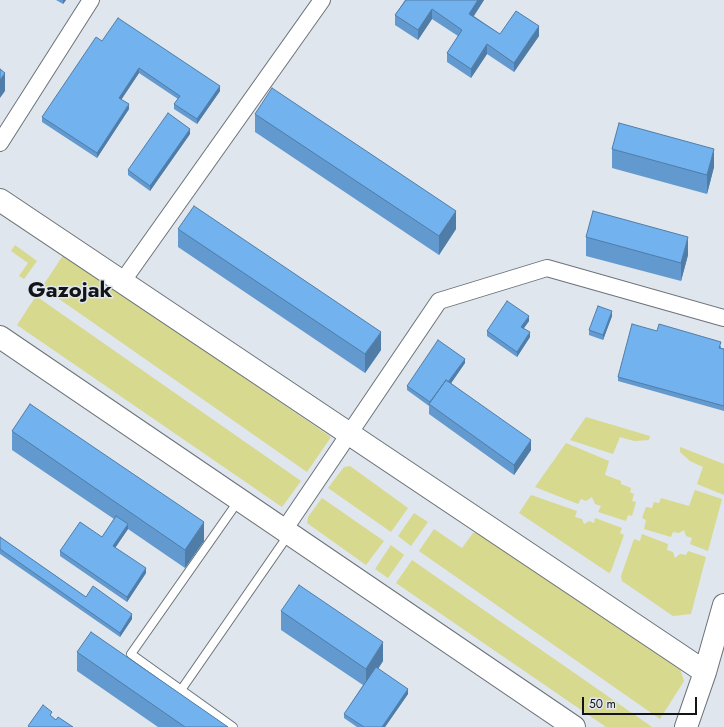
<!DOCTYPE html>
<html>
<head>
<meta charset="utf-8">
<style>
  body { margin:0 }
  #map { position:relative; width:724px; height:727px; overflow:hidden; background:#dfe6ed; font-family:Jost,sans-serif }
  canvas { display:block }
  .scale { position:absolute; left:582px; top:697px; width:115px; height:18px; box-sizing:border-box; border:2px solid #121417; border-top:0; padding-left:5px; font-size:12px; line-height:14px; white-space:nowrap; color:#121417; -webkit-text-stroke:3px #dfe6ed; paint-order:stroke }
</style>
</head>
<body>
<div id="map">
<canvas width="724" height="727"></canvas>
<div class="scale">50 m</div>
</div>
<script>
const g = document.querySelector('canvas').getContext('2d');
g.lineJoin = 'round';
function paint(path, color) { g.fillStyle = color; g.fill(path, 'evenodd'); }
const toPath = rows => new Path2D(rows.map(r => 'M' + r).join(''));
function strokePath(path, color, width, dash) { g.strokeStyle = color; g.lineWidth = width; g.lineCap = dash ? 'butt' : 'round'; g.setLineDash(dash || []); g.stroke(path); }
function drawText(font, color, halo, rows, align = 'center') {
  g.font = font + ' Jost,sans-serif'; g.lineWidth = 3; g.setLineDash([]); g.textBaseline = 'middle'; g.strokeStyle = halo; g.fillStyle = color; for (const [text, x, y, turn = 0] of rows) {
    g.save(); g.translate(x, y); g.rotate((+turn || 0) * Math.PI / 180); g.textAlign = isNaN(turn) ? turn : align; if (halo) g.strokeText(text, 0, 0); g.fillText(text, 0, 0); g.restore();
  }
}
const green = toPath([
  [15,245,37,261,24,279,19,276,28,263,11,251],
  [64,254,331,437,307,472,42,287],
  [36,296,301,481,282,507,17,325],
  [586,417,650,436,649,440,634,441,620,437,613,454,570,440],
  [566,443,609,461,605,475,621,481,621,484,631,488,630,492,634,494,632,501,636,502,632,516,628,515,626,521,598,512,601,506,595,504,592,497,586,501,581,499,578,504,535,487],
  [680,447,724,464,724,495,697,484,703,467,690,461,680,452],
  [350,466,408,508,391,532,328,488,344,467],
  [695,490,722,499,708,551,690,544,692,538,686,536,684,530,679,533,673,532,671,537,644,529,646,520,642,518,646,507,652,508,654,502,659,503,661,498,689,506],
  [531,495,577,511,575,517,582,519,584,524,589,521,594,523,595,518,622,528,620,533,624,535,611,571,609,573,519,513],
  [322,498,384,541,366,565,307,523,308,517],
  [414,513,428,522,411,546,398,536],
  [434,529,462,548,473,533,479,532,680,669,684,681,660,719,419,551],
  [642,534,668,544,667,550,673,552,675,558,680,554,686,555,688,551,706,557,691,614,673,616,622,581,621,576,634,539,640,541],
  [391,545,404,555,388,578,375,569],
  [412,560,652,727,606,727,396,583]
]);
const lane = toPath([
  [181,690,289,534],
  [233,727,131,654,239,500]
]);
const street = toPath([
  [0,143,91,0],
  [122,282,322,0],
  [284,530,439,301,547,268,724,318]
]);
const secondary = toPath([
  [0,200,705,672],
  [0,337,574,727],
  [686,727,705,672,724,605]
]);
const wall = toPath([
  [56,0,66,0,63,4],
  [405,0,484,0,474,16,500,34,539,36,514,72,487,54,471,78,447,62,447,53,458,36,432,19,418,40,395,25,395,15],
  [102,41,220,91,197,124,174,109,174,104,178,99,139,73,121,100,129,109,97,158,42,122,42,117],
  [255,114,456,229,439,255,255,132],
  [190,134,150,191,128,175,128,170],
  [612,149,714,167,707,194,612,168],
  [178,229,381,350,365,373,178,247],
  [586,237,688,255,681,281,586,256],
  [612,316,603,340,589,335,589,330],
  [529,321,524,328,530,337,517,357,487,336,487,331],
  [657,331,721,346,721,348,724,349,724,411,618,381,618,377],
  [465,363,451,383,531,450,514,475,429,414,429,406,407,390,407,386],
  [12,431,204,541,185,568,128,529,115,548,146,573,127,602,60,556,60,551,102,537,114,519,12,450],
  [0,537,86,597,132,619,120,637,0,554],
  [281,611,383,661,378,669,408,694,385,727,357,727,344,718,344,714,363,685,281,630],
  [77,652,228,727,158,727,77,671]
]);
const shadedWall = toPath([
  [63,0,66,0,63,4],
  [478,0,484,0,469,23,469,14],
  [432,9,432,19,418,40,418,30],
  [539,26,539,36,514,72,514,63],
  [487,44,487,54,471,78,471,69],
  [139,68,139,73,119,103,119,98],
  [5,73,5,91,0,98,0,80],
  [220,86,220,91,197,124,197,119],
  [129,104,129,109,97,158,97,153],
  [190,129,190,134,150,191,150,186],
  [714,149,714,167,707,194,707,175],
  [456,211,456,229,439,255,439,236],
  [688,237,688,255,681,281,681,263],
  [612,311,612,316,603,340,603,335],
  [529,316,529,321,521,332,521,327],
  [381,332,381,350,365,373,365,354],
  [530,332,530,337,517,357,517,352],
  [465,359,465,363,434,408,433,404],
  [531,440,531,450,514,475,514,465],
  [204,522,204,541,185,568,185,550],
  [128,524,128,529,113,551,113,546],
  [146,568,146,573,127,602,127,597],
  [132,614,132,619,120,637,120,633],
  [383,642,383,661,366,687,366,669],
  [408,689,408,694,385,727,382,727]
]);
const building = toPath([
  [406,0,478,0,469,14,500,34,516,11,539,26,514,63,487,44,471,69,447,53,462,30,432,9,418,30,395,15,406,0],
  [118,18,220,86,197,119,174,104,180,96,139,68,119,98,129,104,97,153,42,117,96,37,102,41,118,18],
  [0,69,5,73,0,80,0,69],
  [272,88,456,211,439,236,255,114,272,88],
  [168,113,190,129,150,186,128,170,168,113],
  [619,123,714,149,707,175,612,149,619,123],
  [194,206,381,332,365,354,178,229,194,206],
  [593,211,688,237,681,263,586,237,593,211],
  [507,301,529,316,521,327,530,332,517,352,487,331,507,301],
  [598,306,612,311,603,335,589,330,598,306],
  [632,324,657,331,659,324,721,342,719,348,724,349,724,406,618,377,632,324],
  [438,340,465,359,448,382,446,380,430,402,407,386,438,340],
  [446,380,531,440,514,465,429,404,446,380],
  [30,404,204,522,185,550,12,431,30,404],
  [116,516,128,524,113,546,146,568,127,597,60,551,80,522,102,537,116,516],
  [0,537,86,597,93,586,132,614,120,633,0,549,0,537],
  [299,585,383,642,366,669,281,611,299,585],
  [91,632,228,727,185,727,77,652,91,632],
  [376,667,408,689,382,727,364,727,344,714,376,667],
  [43,705,52,712,50,715,56,720,58,717,73,727,29,727,28,726,43,705]
]);
const townNames = [
  ["Gazojak",70,292]
];
paint(green, '#d6d98e');
strokePath(lane, '#6c7278', 10);
strokePath(street, '#6c7278', 18);
strokePath(secondary, '#6c7278', 24);
strokePath(lane, '#fff', 8);
strokePath(street, '#fff', 16);
strokePath(secondary, '#fff', 22);
paint(wall, '#6299ce');
paint(shadedWall, '#507da7');
paint(building, '#72b2ef');
strokePath(building, '#507da7', 1);
drawText('bold 22px', '#121417', '#dfe6ed', townNames);
</script>
</body>
</html>
